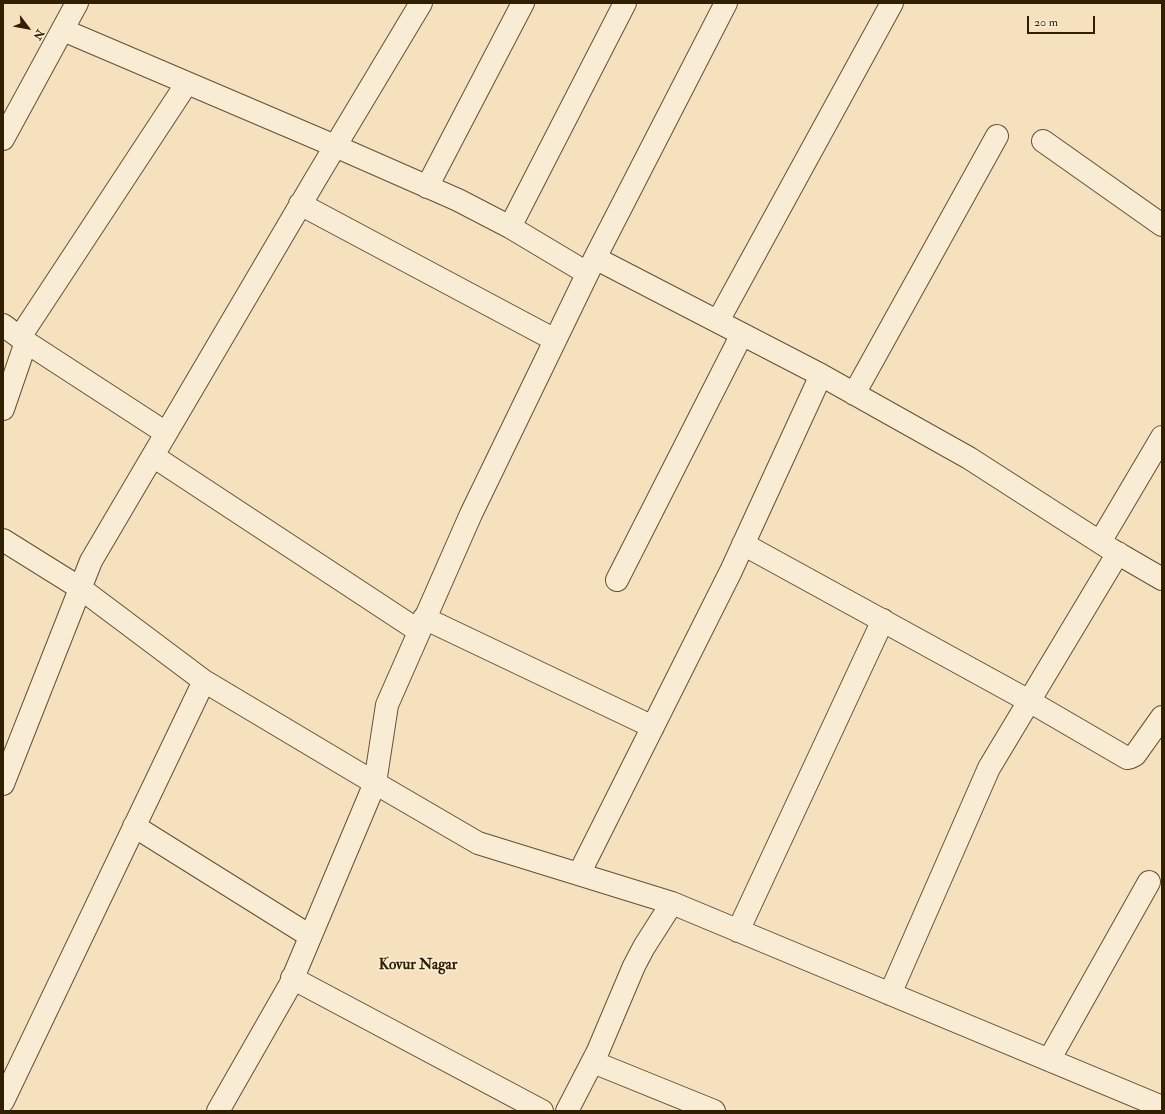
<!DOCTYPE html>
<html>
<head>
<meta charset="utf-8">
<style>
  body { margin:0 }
  #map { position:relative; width:1165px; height:1114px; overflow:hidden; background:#f6e1be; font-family:"IM FELL Double Pica",serif }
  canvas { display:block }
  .frame { position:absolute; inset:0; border:4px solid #311f02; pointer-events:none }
  .north { position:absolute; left:8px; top:8px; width:40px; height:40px; -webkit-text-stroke:3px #f9ecd5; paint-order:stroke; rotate:122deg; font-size:11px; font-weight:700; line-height:16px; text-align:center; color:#311f02 }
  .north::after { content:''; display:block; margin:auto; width:14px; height:18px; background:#311f02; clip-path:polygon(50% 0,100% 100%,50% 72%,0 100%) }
  .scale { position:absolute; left:1027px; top:16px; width:68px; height:18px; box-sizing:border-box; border:2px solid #311f02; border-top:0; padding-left:5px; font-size:12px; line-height:14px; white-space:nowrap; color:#311f02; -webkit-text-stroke:3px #f9ecd5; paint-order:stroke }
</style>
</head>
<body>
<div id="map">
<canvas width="1165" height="1114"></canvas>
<div class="frame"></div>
<div class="north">N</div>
<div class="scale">20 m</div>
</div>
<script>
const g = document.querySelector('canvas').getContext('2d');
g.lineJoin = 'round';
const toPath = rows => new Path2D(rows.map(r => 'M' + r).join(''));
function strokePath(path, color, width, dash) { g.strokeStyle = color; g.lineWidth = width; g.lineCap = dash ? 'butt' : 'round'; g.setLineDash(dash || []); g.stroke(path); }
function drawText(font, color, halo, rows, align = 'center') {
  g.font = font + ' "IM FELL Double Pica",serif'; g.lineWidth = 3.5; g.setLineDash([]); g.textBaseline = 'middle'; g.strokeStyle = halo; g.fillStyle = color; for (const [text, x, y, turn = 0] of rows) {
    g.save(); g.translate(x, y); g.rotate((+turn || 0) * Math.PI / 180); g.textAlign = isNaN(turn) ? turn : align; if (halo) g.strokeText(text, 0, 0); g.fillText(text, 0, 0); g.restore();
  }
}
const street = toPath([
  [63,30,335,146,458,200,510,227,587,273],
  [3,139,77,3],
  [1043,141,1162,225],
  [427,187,523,3],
  [300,204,555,340],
  [510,227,625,3],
  [595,258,821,375],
  [718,321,892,3],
  [3,325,26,342,166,433],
  [20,337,187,83],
  [854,394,997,136],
  [3,409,26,342],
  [153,456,419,631],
  [3,540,80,588,204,681],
  [1100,542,1162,437],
  [743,544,1029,701,1127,758,1131,757,1135,755,1162,717],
  [617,580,742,334],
  [424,618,653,727],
  [3,784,91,561,315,180,421,3],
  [134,826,310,936],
  [579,874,731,571,821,375,969,458,1112,550,1162,579],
  [738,931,883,620],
  [292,978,542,1111],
  [890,994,989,768,1118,553],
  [1049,1060,1149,882],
  [593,1062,714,1111],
  [3,1101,204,681,375,783,478,843,672,903,1162,1107],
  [218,1111,290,985,375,783,387,705,471,514,595,258,726,3],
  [567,1111,598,1051,634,966,644,947,672,903]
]);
const neighbourhoodNames = [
  ["Kovur Nagar",418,966]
];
strokePath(street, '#625031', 24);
strokePath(street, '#f9ecd5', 22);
drawText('bold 15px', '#311f02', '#f9ecd5', neighbourhoodNames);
</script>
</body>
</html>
